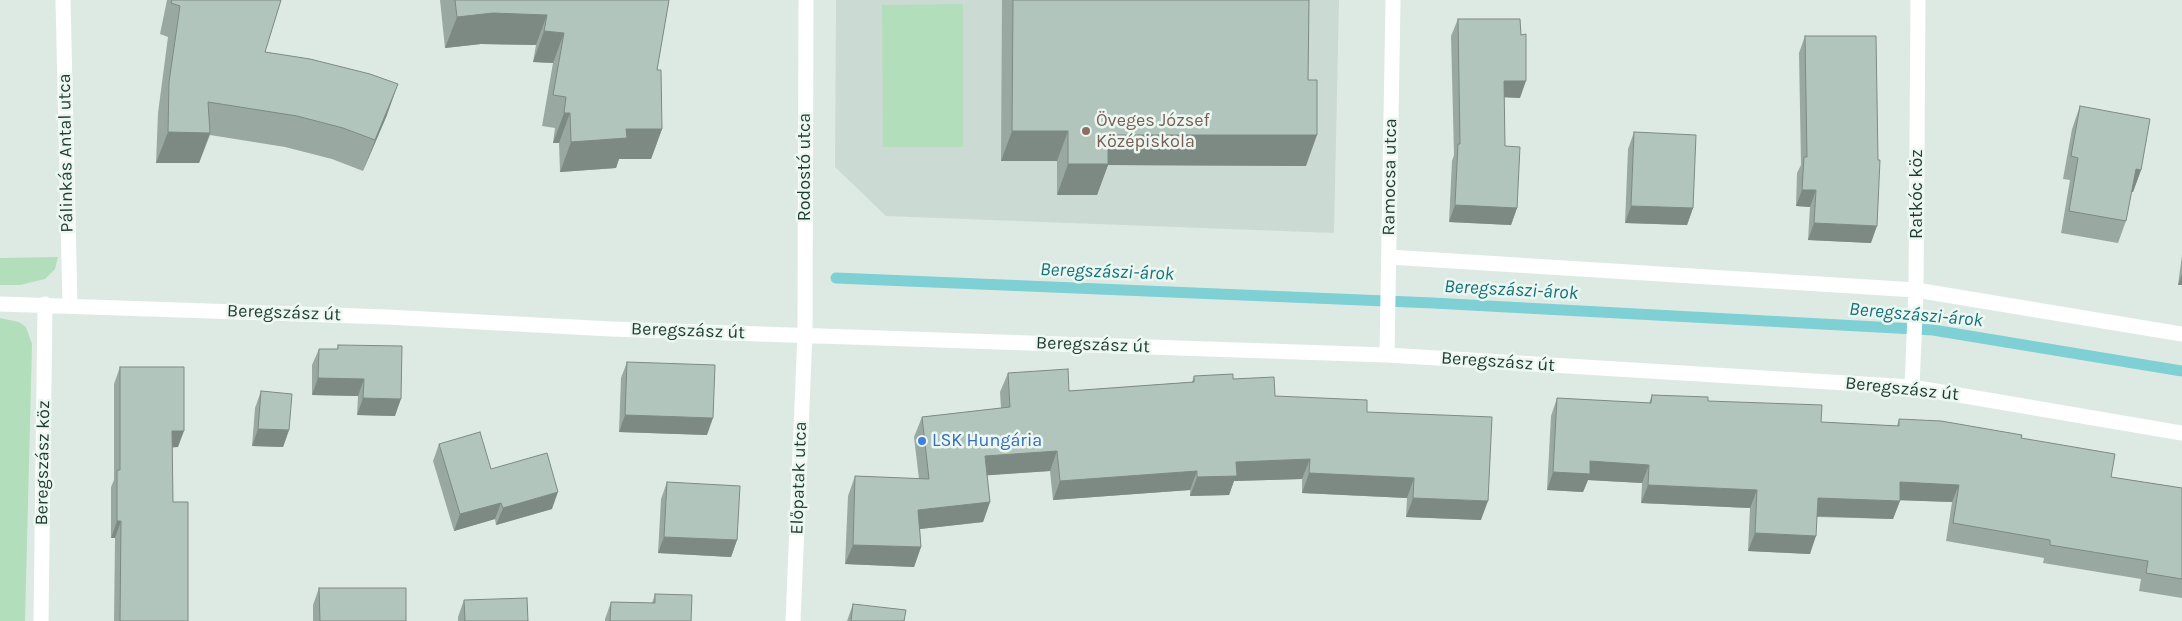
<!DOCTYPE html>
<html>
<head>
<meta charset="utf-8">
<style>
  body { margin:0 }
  canvas { display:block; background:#ddeae3 }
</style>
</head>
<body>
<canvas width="2182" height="621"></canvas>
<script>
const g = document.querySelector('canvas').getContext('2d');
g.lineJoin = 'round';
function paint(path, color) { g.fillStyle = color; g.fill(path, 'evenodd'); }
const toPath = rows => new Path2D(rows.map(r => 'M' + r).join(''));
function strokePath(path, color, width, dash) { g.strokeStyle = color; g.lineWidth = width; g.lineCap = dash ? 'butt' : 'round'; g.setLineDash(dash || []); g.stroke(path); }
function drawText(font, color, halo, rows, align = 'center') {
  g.font = font + ' Karla,sans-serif'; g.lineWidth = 5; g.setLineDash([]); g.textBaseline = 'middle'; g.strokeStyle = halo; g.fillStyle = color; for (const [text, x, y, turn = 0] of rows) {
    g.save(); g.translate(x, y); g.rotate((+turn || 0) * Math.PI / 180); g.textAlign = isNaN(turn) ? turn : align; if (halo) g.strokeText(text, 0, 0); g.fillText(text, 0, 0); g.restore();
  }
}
const built = toPath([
  [836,0,1339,0,1334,233,886,216,835,167]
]);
const green = toPath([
  [963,4,963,147,883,147,882,5],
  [58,257,55,269,45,279,20,285,0,285,0,258],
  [0,318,19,322,26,327,32,344,25,621,0,621]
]);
const stream = toPath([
  [836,278,1433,303,1933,330,2182,371]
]);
const minor = toPath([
  [63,0,70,305],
  [1389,257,1916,290,2182,334],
  [0,304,387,317,611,329,1387,355,1912,387,2182,433],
  [1387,355,1393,0],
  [1912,387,1916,290,1918,0],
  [41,621,45,304],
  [793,621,805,334,806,0]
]);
const wall = toPath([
  [167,0,281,0,265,52,387,115,363,171,332,159,285,147,210,135,199,163,156,163,158,113,168,37,160,34],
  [440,0,669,0,657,70,662,129,651,159,619,159,616,168,560,172,559,143,553,143,555,128,542,126,553,63,533,62,536,45,481,44,445,48],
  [1002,0,1309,0,1306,166,1108,165,1097,195,1057,195,1057,161,1001,161],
  [1458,19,1520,98,1504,97,1505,146,1517,208,1511,225,1449,222,1452,161,1454,155,1451,36],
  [1805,36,1871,243,1808,240,1810,207,1796,206,1797,173,1801,165,1799,53],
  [2080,106,2141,170,2133,192,2131,192,2126,221,2118,243,2061,233,2070,180,2063,179,2072,129],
  [1634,132,1693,208,1687,225,1625,223,1628,149],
  [2182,255,2182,285,2178,285],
  [338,345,395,416,357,415,358,396,312,395,312,365,319,349,337,349],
  [627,362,707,435,619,432,621,378],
  [120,367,178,447,172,447,173,502,188,621,114,621,115,538,111,538,111,487,114,480,114,384],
  [1008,373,1069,391,1192,382,1194,376,1233,379,1275,396,1367,412,1481,520,1406,517,1407,498,1302,493,1302,479,1234,481,1229,495,1190,496,1190,490,1053,500,1050,471,987,475,990,502,983,522,920,529,921,547,914,567,845,564,848,496,855,476,919,479,914,437,922,417,1001,408,1000,392],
  [261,391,289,430,283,447,252,446,255,408],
  [1652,395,1708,401,1821,422,1897,426,1899,419,2021,438,2111,477,2182,488,2182,598,2139,591,2141,579,2043,563,2044,558,1946,541,1952,502,1900,500,1893,519,1817,517,1810,554,1748,551,1750,508,1641,503,1642,483,1588,480,1583,492,1547,490,1551,416,1557,398,1649,403],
  [439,444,491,469,552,509,496,525,495,519,454,531,433,461],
  [667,482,737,540,731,557,658,553,661,499],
  [319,588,406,621,313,621,313,605],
  [655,594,691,621,605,621,605,619,611,602,652,603],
  [464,600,528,621,458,621,458,617],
  [853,604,904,621,847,621]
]);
const shadedWall = toPath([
  [493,13,547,15,536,45,481,44,445,48,457,17],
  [544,31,564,33,553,63,533,62],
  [1504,81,1526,81,1520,98,1498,97],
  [398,84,387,115,363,171,375,140],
  [564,113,570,113,559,143,553,143],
  [626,129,662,129,651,159,619,159,616,168,560,172,571,142],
  [1012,131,1068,131,1057,161,1001,161],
  [168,132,210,133,199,163,156,163],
  [1108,135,1317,135,1306,166,1108,165,1097,195,1057,195,1068,164],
  [2136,169,2141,170,2133,192,2128,192],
  [1802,190,1816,190,1810,207,1796,206],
  [1455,205,1517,208,1511,225,1449,222],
  [1631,206,1693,208,1687,225,1625,223],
  [1814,223,1877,226,1871,243,1808,240],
  [2182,275,2182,285,2178,285],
  [318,378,364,379,358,396,312,395],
  [363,398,401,399,395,416,357,415],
  [625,415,713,418,707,435,619,432],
  [258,429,289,430,283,447,252,446],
  [172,431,184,431,178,447,166,448],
  [1057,451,1050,471,978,476,985,456],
  [1310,459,1302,479,1234,481,1229,495,1190,496,1197,477,1236,462],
  [1590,461,1649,465,1642,483,1588,480,1583,492,1547,490,1553,472],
  [1197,471,1190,490,1053,500,1060,481],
  [1309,473,1414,478,1407,498,1302,493],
  [1900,482,1959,485,1952,502,1894,500],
  [1648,485,1757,490,1750,508,1641,503],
  [558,492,552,509,496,525,503,508],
  [1413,498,1488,501,1481,520,1406,517],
  [1818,498,1900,501,1893,519,1811,516],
  [990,502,983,522,911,530,918,510],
  [501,503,495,519,454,531,460,514],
  [117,521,121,521,115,538,111,538],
  [1755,533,1816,536,1810,554,1748,551],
  [664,537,737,540,731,557,658,553],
  [853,545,921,547,914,567,845,564]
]);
const building = toPath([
  [172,0,281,0,265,52,310,59,370,74,398,84,375,140,343,128,297,116,208,102,210,133,168,132,169,82,180,6,171,3,172,0],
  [455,0,669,0,657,70,661,70,662,129,626,129,627,138,571,142,570,113,564,113,566,97,553,95,564,33,544,31,547,15,493,13,457,17,455,0],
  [1013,0,1309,0,1308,80,1317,80,1317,135,1108,135,1108,164,1068,164,1068,131,1012,131,1013,0],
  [1458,19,1520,19,1521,35,1526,34,1526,81,1504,81,1505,146,1520,147,1517,208,1455,205,1458,144,1460,144,1458,19],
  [1805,36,1876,36,1878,160,1880,160,1877,226,1814,223,1816,190,1802,190,1804,157,1807,157,1805,36],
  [2080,106,2150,119,2141,170,2136,169,2126,221,2069,211,2078,158,2071,156,2080,106],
  [1634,132,1696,135,1693,208,1631,206,1634,132],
  [338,345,402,346,401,399,363,398,364,379,318,378,319,349,338,349,338,345],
  [627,362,715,365,713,418,625,415,627,362],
  [120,367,184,367,184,431,172,431,173,502,188,502,188,621,120,621,121,521,117,521,117,470,120,470,120,367],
  [1068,369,1069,391,1194,382,1194,376,1233,374,1233,379,1274,377,1275,396,1367,400,1367,412,1492,417,1488,501,1413,498,1414,478,1309,473,1310,459,1236,462,1237,476,1197,477,1197,471,1060,481,1057,451,985,456,990,502,918,510,921,547,853,545,855,476,929,479,922,417,1010,407,1008,373,1068,369],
  [261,391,292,394,289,430,258,429,261,391],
  [1652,395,1708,397,1708,401,1822,405,1821,422,1899,426,1899,419,1941,421,2022,435,2021,438,2115,454,2111,477,2182,488,2182,579,2146,573,2148,561,2050,545,2050,540,1953,523,1959,485,1900,482,1900,501,1818,498,1816,536,1755,533,1757,490,1648,485,1649,465,1590,461,1590,474,1553,472,1557,398,1651,403,1652,395],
  [480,432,491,469,547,453,558,492,503,508,501,503,460,514,439,444,480,432],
  [667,482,740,486,737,540,664,537,667,482],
  [319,588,406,588,406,621,320,621,319,588],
  [655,594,692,595,691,621,610,621,611,602,655,603,655,594],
  [527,598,528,621,465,621,464,600,527,598],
  [853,604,906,610,904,621,851,621,853,604]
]);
const markers = [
  [1086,131,5,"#8d6e63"],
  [922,441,5,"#3f7fe0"]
];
const educationNames = [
  ["Öveges József",1096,121],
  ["Középiskola",1096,142]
];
const streetNames = [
  ["Pálinkás Antal utca",66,153,-91],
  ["Rodostó utca",805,167,-90],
  ["Ramocsa utca",1390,177,-89],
  ["Ratkóc köz",1917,194,-90],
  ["Beregszász út",284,313,2],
  ["Beregszász út",688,331,2],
  ["Beregszász út",1093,345,2],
  ["Beregszász út",1498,362,4],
  ["Beregszász út",1902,389,6],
  ["Beregszász köz",43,463,-89],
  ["Előpatak utca",799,478,-88]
];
const shopNames = [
  ["LSK Hungária",932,441]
];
const waterNames = [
  ["Beregszászi-árok",1107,272,2],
  ["Beregszászi-árok",1511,290,3],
  ["Beregszászi-árok",1916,315,5]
];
paint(built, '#cbdad2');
paint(green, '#b3debb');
strokePath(stream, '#7fd0d5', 11);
strokePath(minor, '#fff', 15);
paint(wall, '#99a9a2');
paint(shadedWall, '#7d8a84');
paint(building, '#b2c5bc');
strokePath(building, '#7d8a84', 1);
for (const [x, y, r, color] of markers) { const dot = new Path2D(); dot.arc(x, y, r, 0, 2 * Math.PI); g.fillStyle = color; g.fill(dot); strokePath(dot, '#edf7f1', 2); }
drawText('18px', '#785e54', '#edf7f1', educationNames, 'left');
drawText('18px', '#1e3b30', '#edf7f1', streetNames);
drawText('18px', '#366cbe', '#edf7f1', shopNames, 'left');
drawText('italic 19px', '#14737a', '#edf7f1', waterNames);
</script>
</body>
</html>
